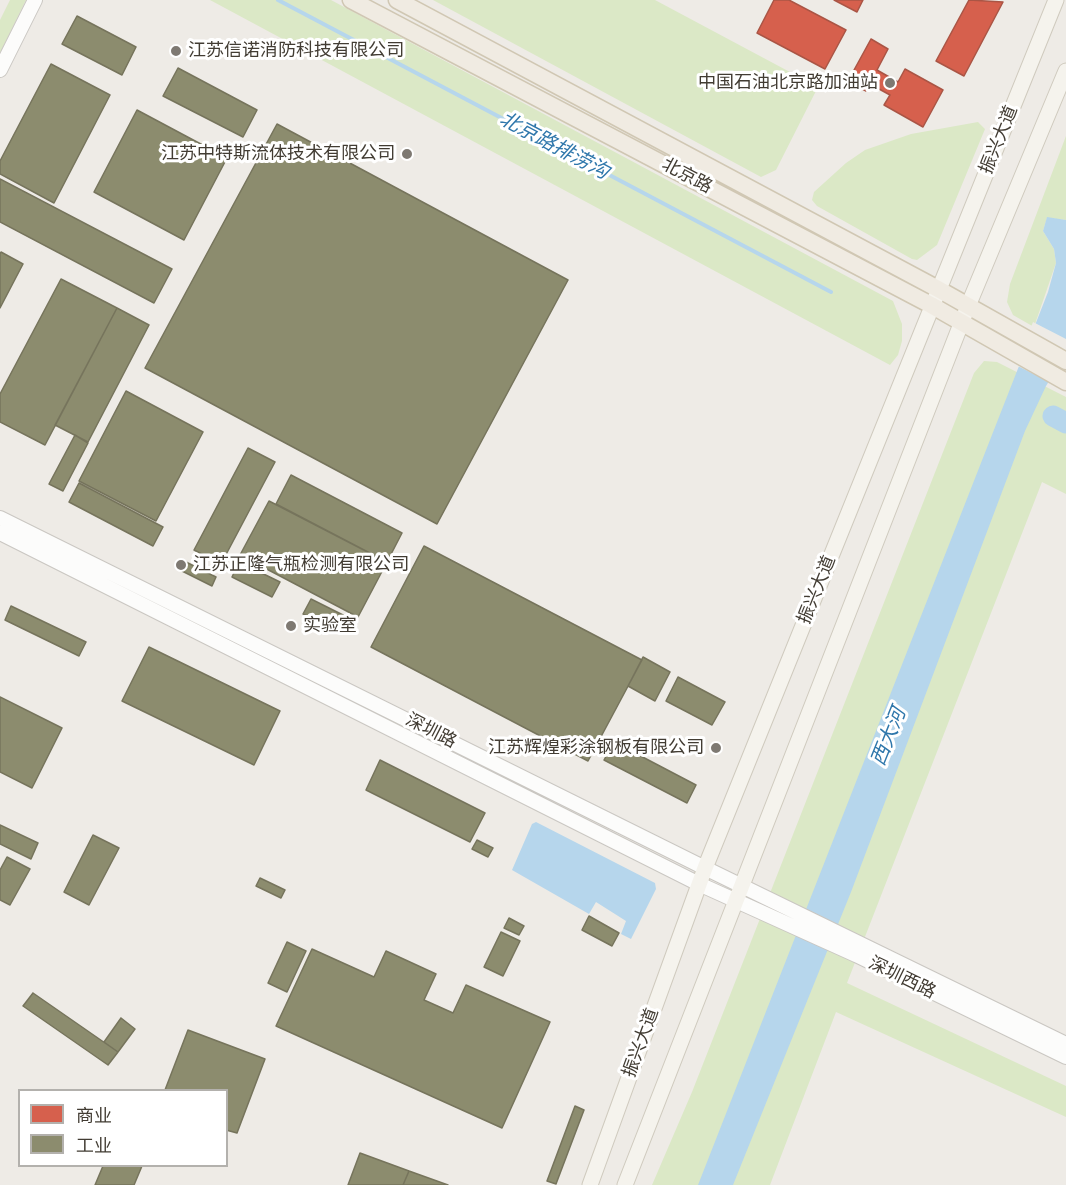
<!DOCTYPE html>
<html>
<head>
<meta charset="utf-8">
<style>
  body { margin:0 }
  #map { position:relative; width:1066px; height:1185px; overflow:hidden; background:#eeebe6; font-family:"Noto Sans","Noto Sans SC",sans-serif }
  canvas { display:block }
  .legend { position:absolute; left:18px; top:1089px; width:210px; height:78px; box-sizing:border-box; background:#fff; border:2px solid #b3b1ad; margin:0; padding:8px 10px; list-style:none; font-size:18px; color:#423c33 }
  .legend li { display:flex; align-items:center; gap:12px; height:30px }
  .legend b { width:30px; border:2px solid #b3b1ad }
</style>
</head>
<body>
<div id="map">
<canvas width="1066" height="1185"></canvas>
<ul class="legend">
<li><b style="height:16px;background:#d6604d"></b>商业</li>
<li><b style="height:16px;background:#8c8c6e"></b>工业</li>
</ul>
</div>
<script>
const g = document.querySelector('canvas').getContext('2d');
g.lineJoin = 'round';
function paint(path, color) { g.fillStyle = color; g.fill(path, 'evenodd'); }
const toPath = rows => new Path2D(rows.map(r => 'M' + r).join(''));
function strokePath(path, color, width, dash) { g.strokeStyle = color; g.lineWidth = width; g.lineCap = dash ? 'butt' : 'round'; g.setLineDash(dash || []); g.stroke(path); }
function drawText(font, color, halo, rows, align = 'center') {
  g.font = font + ' "Noto Sans","Noto Sans SC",sans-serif'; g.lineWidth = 6; g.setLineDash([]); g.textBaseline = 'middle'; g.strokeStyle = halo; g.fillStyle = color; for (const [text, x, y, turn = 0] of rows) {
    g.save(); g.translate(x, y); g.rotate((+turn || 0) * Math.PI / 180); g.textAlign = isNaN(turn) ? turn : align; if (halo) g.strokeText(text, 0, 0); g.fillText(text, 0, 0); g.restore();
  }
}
const green = toPath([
  [10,0,26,0,0,53,0,20],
  [210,0,331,0,893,301,902,324,902,341,898,355,890,365],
  [433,0,655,0,818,87,776,170,761,177],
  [978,122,985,129,937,245,917,260,912,259,817,206,812,200,814,192,846,163,865,150,911,134],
  [1066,136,1066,220,1047,218,1043,231,1054,249,1056,263,1034,327,1013,315,1007,302,1010,284],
  [984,361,997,362,1066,397,1066,494,1042,482,847,983,1066,1086,1066,1117,836,1012,770,1185,652,1185,692,1092,974,373]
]);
const water = toPath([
  [1047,217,1066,220,1066,354,1046,386,1025,431,851,892,733,1185,698,1185,1048,292,1056,263,1054,249,1043,231],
  [536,822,655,883,656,889,631,939,621,934,626,921,596,902,589,914,512,870,532,824]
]);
const pier = toPath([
  [1033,322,1066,339,1066,360,1051,383,1016,365]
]);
const shops = toPath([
  [774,0,789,0,846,30,825,69,757,33,774,0],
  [834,0,863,0,857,12,834,0],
  [969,0,1003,2,964,76,936,61,969,0],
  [871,39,888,49,877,70,898,82,905,69,943,90,923,127,884,105,890,95,870,84,866,91,848,81,871,39]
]);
const industry = toPath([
  [77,16,136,47,122,75,62,44,77,16],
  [51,64,110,95,54,203,0,174,0,161,51,64],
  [178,68,257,110,243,137,163,96,178,68],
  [137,110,227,158,184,240,94,192,137,110],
  [277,124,568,280,437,524,145,368,277,124],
  [0,179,172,269,154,303,0,222,0,179],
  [1,252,23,264,0,308,0,254,1,252],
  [61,279,117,308,45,445,0,422,0,394,61,279],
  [117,308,149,325,88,442,55,425,117,308],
  [126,391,203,432,156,521,79,481,126,391],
  [75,435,88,443,63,491,49,484,75,435],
  [248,448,275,462,221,564,194,550,248,448],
  [291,475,402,533,387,562,276,504,291,475],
  [79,483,163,527,153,546,69,502,79,483],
  [269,501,387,562,358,617,240,555,269,501],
  [424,546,642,660,588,761,371,647,424,546],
  [184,561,216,577,212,586,180,570,184,561],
  [239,562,280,582,272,597,232,577,239,562],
  [311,599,351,619,344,634,303,614,311,599],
  [11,606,86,642,79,656,5,620,11,606],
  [149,647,280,711,254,765,122,701,149,647],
  [643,657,670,672,655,701,628,686,643,657],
  [678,677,725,702,712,725,666,701,678,677],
  [0,697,62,728,32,788,0,772,0,697],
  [614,742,696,785,687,803,604,760,614,742],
  [380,760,485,813,470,842,366,790,380,760],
  [0,825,38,843,31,859,0,844,0,825],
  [93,835,119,848,89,905,64,892,93,835],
  [477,840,493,848,488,857,472,849,477,840],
  [7,857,30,869,10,905,0,900,0,870,7,857],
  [260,878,285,890,281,898,256,886,260,878],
  [589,916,619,933,612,946,582,930,589,916],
  [509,918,524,926,519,935,504,928,509,918],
  [501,932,520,941,503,976,484,967,501,932],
  [287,942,306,951,287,992,268,983,287,942],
  [312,949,374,977,386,951,436,974,424,1000,453,1013,466,985,550,1022,502,1128,276,1026,312,949],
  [33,993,118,1052,108,1065,23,1006,33,993],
  [121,1018,135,1029,118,1052,104,1042,121,1018],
  [188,1030,265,1059,237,1133,226,1130,226,1090,165,1090,188,1030],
  [575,1106,584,1110,556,1184,547,1181,575,1106],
  [360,1153,409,1171,403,1185,348,1185,360,1153],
  [103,1166,142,1166,134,1185,95,1185,103,1166],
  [409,1171,448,1185,403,1185,409,1171]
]);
const stream = toPath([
  [278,0,831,292]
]);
const river = toPath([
  [1053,416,1066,423]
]);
const tertiary = toPath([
  [0,70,35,0],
  [0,518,705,868,1066,1044],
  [0,533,699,884,856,955],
  [860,949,856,955,1066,1057]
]);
const secondary = toPath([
  [590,1185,705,868,1056,0],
  [625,1185,968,306,1066,71]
]);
const primary = toPath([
  [351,0,931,305,1066,382],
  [397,0,938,289,1066,361]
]);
const markers = [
  [176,51,6,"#7e7972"],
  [890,83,6,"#7e7972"],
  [407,154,6,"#7e7972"],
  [181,565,6,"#7e7972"],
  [291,626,6,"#7e7972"],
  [716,748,6,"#7e7972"]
];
const poiNames = [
  ["江苏信诺消防科技有限公司",188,51],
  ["中国石油北京路加油站",878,83,"right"],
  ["江苏中特斯流体技术有限公司",395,154,"right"],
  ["江苏正隆气瓶检测有限公司",193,565],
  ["实验室",303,626],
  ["江苏辉煌彩涂钢板有限公司",704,748,"right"]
];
const streetNames = [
  ["振兴大道",999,140,-68],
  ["北京路",687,176,28],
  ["振兴大道",817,590,-68],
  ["深圳路",431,731,27],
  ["深圳西路",902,978,26],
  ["振兴大道",641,1043,-70]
];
const waterNames = [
  ["北京路排涝沟",554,146,28],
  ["西大河",889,737,-68]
];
paint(green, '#dbe8c6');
paint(water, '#b6d6ec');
paint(pier, '#eeebe6');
paint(shops, '#d6604d');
strokePath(shops, '#aa5545', 1.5);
paint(industry, '#8c8c6e');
strokePath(industry, '#76745c', 1.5);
strokePath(stream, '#b6d6ec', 4);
strokePath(river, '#b6d6ec', 21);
strokePath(tertiary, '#cac7c2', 16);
strokePath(secondary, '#cfcabe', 17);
strokePath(primary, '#d0c7b3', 19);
strokePath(tertiary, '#fcfcfb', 14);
strokePath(secondary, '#f5f3ed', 15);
strokePath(primary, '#f0ebe2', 16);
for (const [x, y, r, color] of markers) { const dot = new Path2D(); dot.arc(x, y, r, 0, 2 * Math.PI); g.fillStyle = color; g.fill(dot); strokePath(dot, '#fff', 2); }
drawText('18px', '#423c33', '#fff', poiNames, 'left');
drawText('18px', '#423c33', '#fff', streetNames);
drawText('italic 20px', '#2f77ab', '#fff', waterNames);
</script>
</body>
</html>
